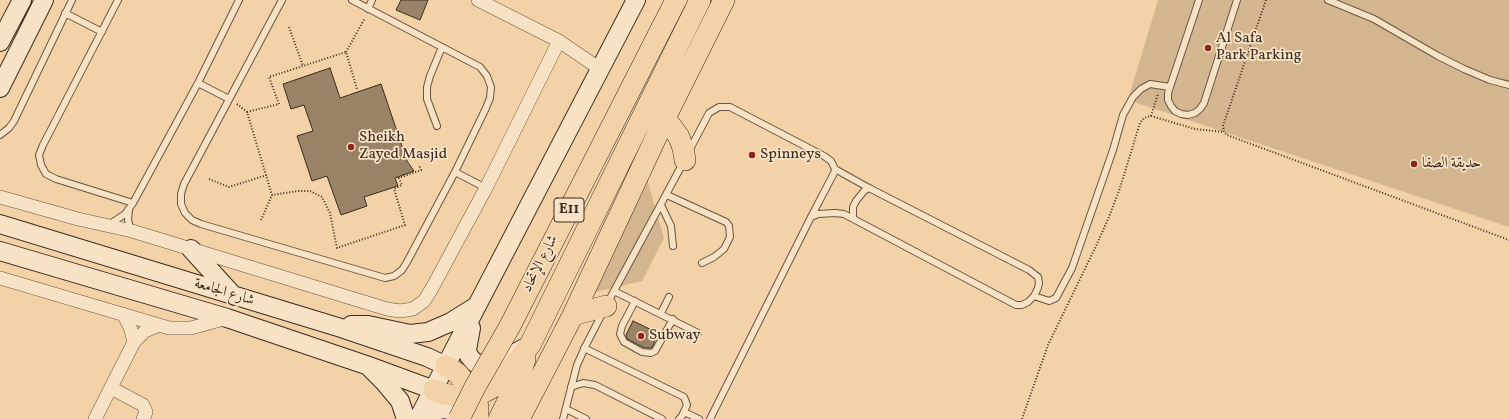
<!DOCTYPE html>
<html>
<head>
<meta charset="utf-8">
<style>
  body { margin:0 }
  canvas { display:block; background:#f2d2a6 }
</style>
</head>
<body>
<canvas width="1509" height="419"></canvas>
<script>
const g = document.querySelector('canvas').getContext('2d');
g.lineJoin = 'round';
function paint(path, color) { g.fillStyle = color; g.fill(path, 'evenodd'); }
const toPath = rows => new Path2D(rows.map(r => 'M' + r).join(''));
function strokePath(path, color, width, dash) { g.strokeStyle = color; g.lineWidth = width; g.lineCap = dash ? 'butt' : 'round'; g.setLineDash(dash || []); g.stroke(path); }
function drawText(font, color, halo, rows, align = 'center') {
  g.font = font + ' Vollkorn,Amiri,serif'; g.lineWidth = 3.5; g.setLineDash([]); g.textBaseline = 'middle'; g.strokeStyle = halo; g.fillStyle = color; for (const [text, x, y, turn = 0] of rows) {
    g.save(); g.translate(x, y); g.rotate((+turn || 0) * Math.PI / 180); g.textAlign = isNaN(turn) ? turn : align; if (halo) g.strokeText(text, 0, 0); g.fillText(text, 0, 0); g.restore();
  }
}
const green = toPath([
  [1158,0,1509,0,1509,227,1128,100],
  [647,179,664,238,642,281,591,293]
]);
const building = toPath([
  [401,0,428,0,420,20,396,10,401,0],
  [330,68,340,98,381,84,407,161,414,171,395,178,398,186,364,197,367,206,341,215,327,176,312,181,297,136,313,131,304,105,291,109,283,84,330,68],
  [633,321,658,333,652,348,645,348,627,339,626,335,633,321]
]);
const path = toPath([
  [1266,0,1223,126,1224,132,1227,135,1509,240],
  [289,27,303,66],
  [346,52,365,18],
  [237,104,247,112,272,195,298,191,310,191,322,197,330,213,337,248,405,225,394,189,402,185,399,178,421,170,419,165],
  [247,112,279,104,269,77,346,52,357,89],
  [1151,116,1158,94],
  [209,179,229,187,267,175],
  [261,220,272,195],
  [1022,419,1048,345,1096,246,1109,217,1120,188,1140,123,1144,118,1151,116,1195,129,1224,132]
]);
const service = toPath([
  [118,0,43,145,39,155,41,165,46,174,56,179,133,203],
  [282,0,184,184,181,194,181,204,185,213,192,220,201,224,385,278,394,276,402,270,407,262,455,172,486,108,490,98,491,87,487,76,480,67,352,0],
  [1199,0,1168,93,1168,100,1171,106,1175,111,1181,114,1188,115,1195,113,1200,109,1204,103,1237,0],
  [1328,0,1374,19,1438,56,1464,69,1490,80,1509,85],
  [368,9,372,0],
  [65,13,102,32],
  [198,83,229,99],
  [437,126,427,99,427,87,430,76,442,47],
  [0,135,9,128,14,121,72,0],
  [689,151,709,113,719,107,730,107,824,156,831,161,835,169,869,188,1029,270,1038,277,1039,283,1038,288,1034,296,1028,302,1022,305,1016,305,844,214,835,213,818,214,811,217],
  [455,172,486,188],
  [667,195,726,222,729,226,730,237,724,249,714,257,702,263],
  [661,205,671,226,673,246],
  [129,210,128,220,131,230],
  [853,218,853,207,856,201,864,191,869,188],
  [110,224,125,214,133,203,198,83,239,0],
  [614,291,698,333],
  [1034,296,1049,301,1056,298,1072,268,1113,150,1123,115,1133,97,1141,89,1150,84,1170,87],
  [635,301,622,326,620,334,624,342,642,352,651,353,655,351,673,319],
  [607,304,683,163],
  [661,313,669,297],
  [584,348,684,397,687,405,682,416,679,419],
  [571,387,583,383,595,385,662,419],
  [566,409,586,419],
  [684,412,699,419],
  [563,419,577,365,586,345,603,312],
  [710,419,811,217,834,173,835,169]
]);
const minor = toPath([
  [478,0,559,41,600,69],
  [0,197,78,219,132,231,387,309,400,311,413,309,424,301,431,290,486,188,559,41],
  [0,278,169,328,191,328,227,318],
  [123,314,130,327,134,342],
  [111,388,143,405,146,412,143,419],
  [95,419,134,342,145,331,159,325]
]);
const secondary = toPath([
  [0,42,22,0],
  [0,88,44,0],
  [0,224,341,328,427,357,446,366],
  [191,249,232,294],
  [0,251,227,318,366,365,434,390],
  [351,325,368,325,410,334,428,332,451,322,475,307],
  [471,328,467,350,469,356,475,363,492,365,528,346],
  [370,368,385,383,400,401,406,419],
  [418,419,636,0],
  [426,419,434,411,444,409,454,411,463,419]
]);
const trunk = toPath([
  [665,118,679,137,683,148,685,160],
  [573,315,606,306],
  [446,366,457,373,470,388,474,395,478,407,478,419],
  [434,390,444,394,457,396,474,395,484,392,495,386,503,379,530,345,700,0],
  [499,419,519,378,525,359],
  [519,419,573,315,665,118,724,0]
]);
const trunkBridge = toPath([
  [459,419,475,387,510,326,676,0]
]);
const markers = [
  [1208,48,4,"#8f2418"],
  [351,147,4,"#8f2418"],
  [752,155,4,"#8f2418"],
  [1414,164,4,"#8f2418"],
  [641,336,4,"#8f2418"]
];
const shields = [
  [569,210,30]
];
const shieldNames = [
  ["E11",569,210]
];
const poiNames = [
  ["Al Safa",1216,39],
  ["Park Parking",1216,56],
  ["Sheikh",359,138],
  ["Zayed Masjid",359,155],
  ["Spinneys",760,155],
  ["حديقة الصفا",1422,164],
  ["Subway",649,336]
];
const streetNames = [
  ["شارع الإتحاد",541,264,-63],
  ["شارع الجامعة",224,293,17]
];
paint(green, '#d3b68f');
paint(building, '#9a8266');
strokePath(building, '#3b2b20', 1);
strokePath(service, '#695542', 8);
strokePath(minor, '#695542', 14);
strokePath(secondary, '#3b2b20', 20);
strokePath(trunk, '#3b2b20', 22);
strokePath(path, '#3b2b20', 2, [1, 2]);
strokePath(service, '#f7e2c5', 6);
strokePath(minor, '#f7e2c5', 13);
strokePath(secondary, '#f7e2c5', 18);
strokePath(trunk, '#f2d2a6', 21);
strokePath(trunkBridge, '#3b2b20', 22, []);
strokePath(trunkBridge, '#f2d2a6', 21);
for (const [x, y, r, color] of markers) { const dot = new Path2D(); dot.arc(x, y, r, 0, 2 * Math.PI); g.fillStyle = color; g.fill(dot); strokePath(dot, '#f7e2c5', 1.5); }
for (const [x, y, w] of shields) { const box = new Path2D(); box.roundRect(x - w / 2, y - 12, w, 24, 3); g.fillStyle = '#f7e2c5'; g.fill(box); strokePath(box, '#3b2b20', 1); }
drawText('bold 14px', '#3b2b20', null, shieldNames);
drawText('15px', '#3b2b20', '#f7e2c5', poiNames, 'left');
drawText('15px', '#3b2b20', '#f7e2c5', streetNames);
</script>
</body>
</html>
